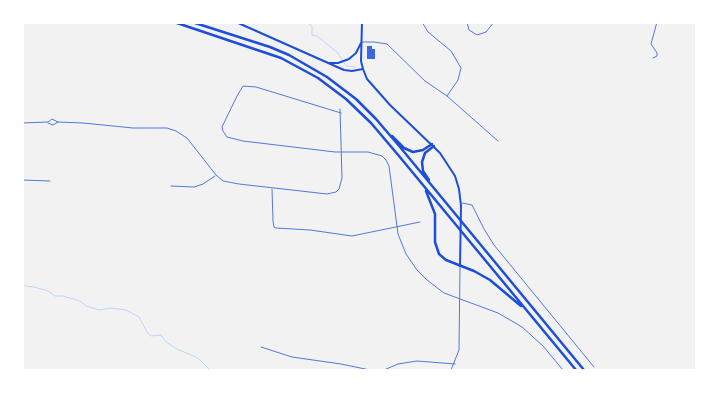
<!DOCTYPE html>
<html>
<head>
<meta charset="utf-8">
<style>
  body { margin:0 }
  #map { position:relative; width:719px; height:393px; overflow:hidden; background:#f2f2f2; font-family:"Asap Condensed",sans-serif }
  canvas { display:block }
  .frame { position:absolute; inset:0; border:24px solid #fff; pointer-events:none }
</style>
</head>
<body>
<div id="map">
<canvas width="719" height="393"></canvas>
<div class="frame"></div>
</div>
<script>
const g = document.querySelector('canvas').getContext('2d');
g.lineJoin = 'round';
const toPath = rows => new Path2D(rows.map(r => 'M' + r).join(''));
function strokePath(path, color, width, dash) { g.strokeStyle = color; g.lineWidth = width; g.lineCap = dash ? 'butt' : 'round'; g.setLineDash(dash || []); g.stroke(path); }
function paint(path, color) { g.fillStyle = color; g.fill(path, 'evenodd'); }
const stream = toPath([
  [300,22,302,22],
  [307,22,312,26,312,35,317,36,338,53,342,60],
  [344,63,347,66,356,67],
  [22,283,25,286,34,287,48,291,55,296,63,296,80,301,86,306,100,310,110,308,126,310,139,317,147,332,151,336,161,335,166,342,177,349,198,358,210,370]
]);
const building = toPath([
  [367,46,372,46,372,49,375,49,375,59,367,59]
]);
const minor = toPath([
  [422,22,428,32,451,51,461,68,458,80,447,96],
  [467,22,469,30,477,35,486,32,494,22],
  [556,22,563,22],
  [362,42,374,42,387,44,425,81,447,96,498,141],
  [653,58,657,56,657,53,651,44,657,22],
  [341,113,256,87,243,86,237,96,222,127,223,131,227,137,243,141,335,152,368,152,382,156,386,160,389,166,398,234,406,254,417,270,427,280,444,293,498,313,522,327,543,346,563,370],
  [22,123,48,122,52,119,58,122,83,123,133,128,167,128,176,131,187,138,216,175,223,181,239,184,327,194,336,192,339,189,342,178,340,109],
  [48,123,53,125,58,122],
  [22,180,50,181],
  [171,186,194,187,203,184,215,176],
  [272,189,273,221,274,227,276,228,310,230,352,236,420,222],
  [462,203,472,205,484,229,494,245,594,367],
  [261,347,292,357,341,364,370,370],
  [384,370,398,364,417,361,455,364]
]);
const tertiary = toPath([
  [451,370,459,350,460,267]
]);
const secondary = toPath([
  [236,22,344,70,352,71,363,69],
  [362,22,361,61,363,69,367,79,390,105,440,153,455,176,459,189,461,206,460,266],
  [330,63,338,63,349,59,356,53,361,43]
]);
const motorway = toPath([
  [174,22,281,58,318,78,346,99,371,123,399,156,576,370],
  [192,22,270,47,289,55,327,77,356,99,376,119,400,147,584,370],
  [392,136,404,148,413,152,423,150,432,144],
  [429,180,423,171,422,162,425,153,434,146],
  [426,191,435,214,435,242,439,254,446,260,474,271,490,280,521,306]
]);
strokePath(stream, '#bfd3fe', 1);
paint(building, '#3d67dc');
strokePath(minor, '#5277de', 1);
strokePath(tertiary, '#5277de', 1);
strokePath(secondary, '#1d4ed8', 2);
strokePath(motorway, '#1d4ed8', 2.5);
</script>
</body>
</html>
